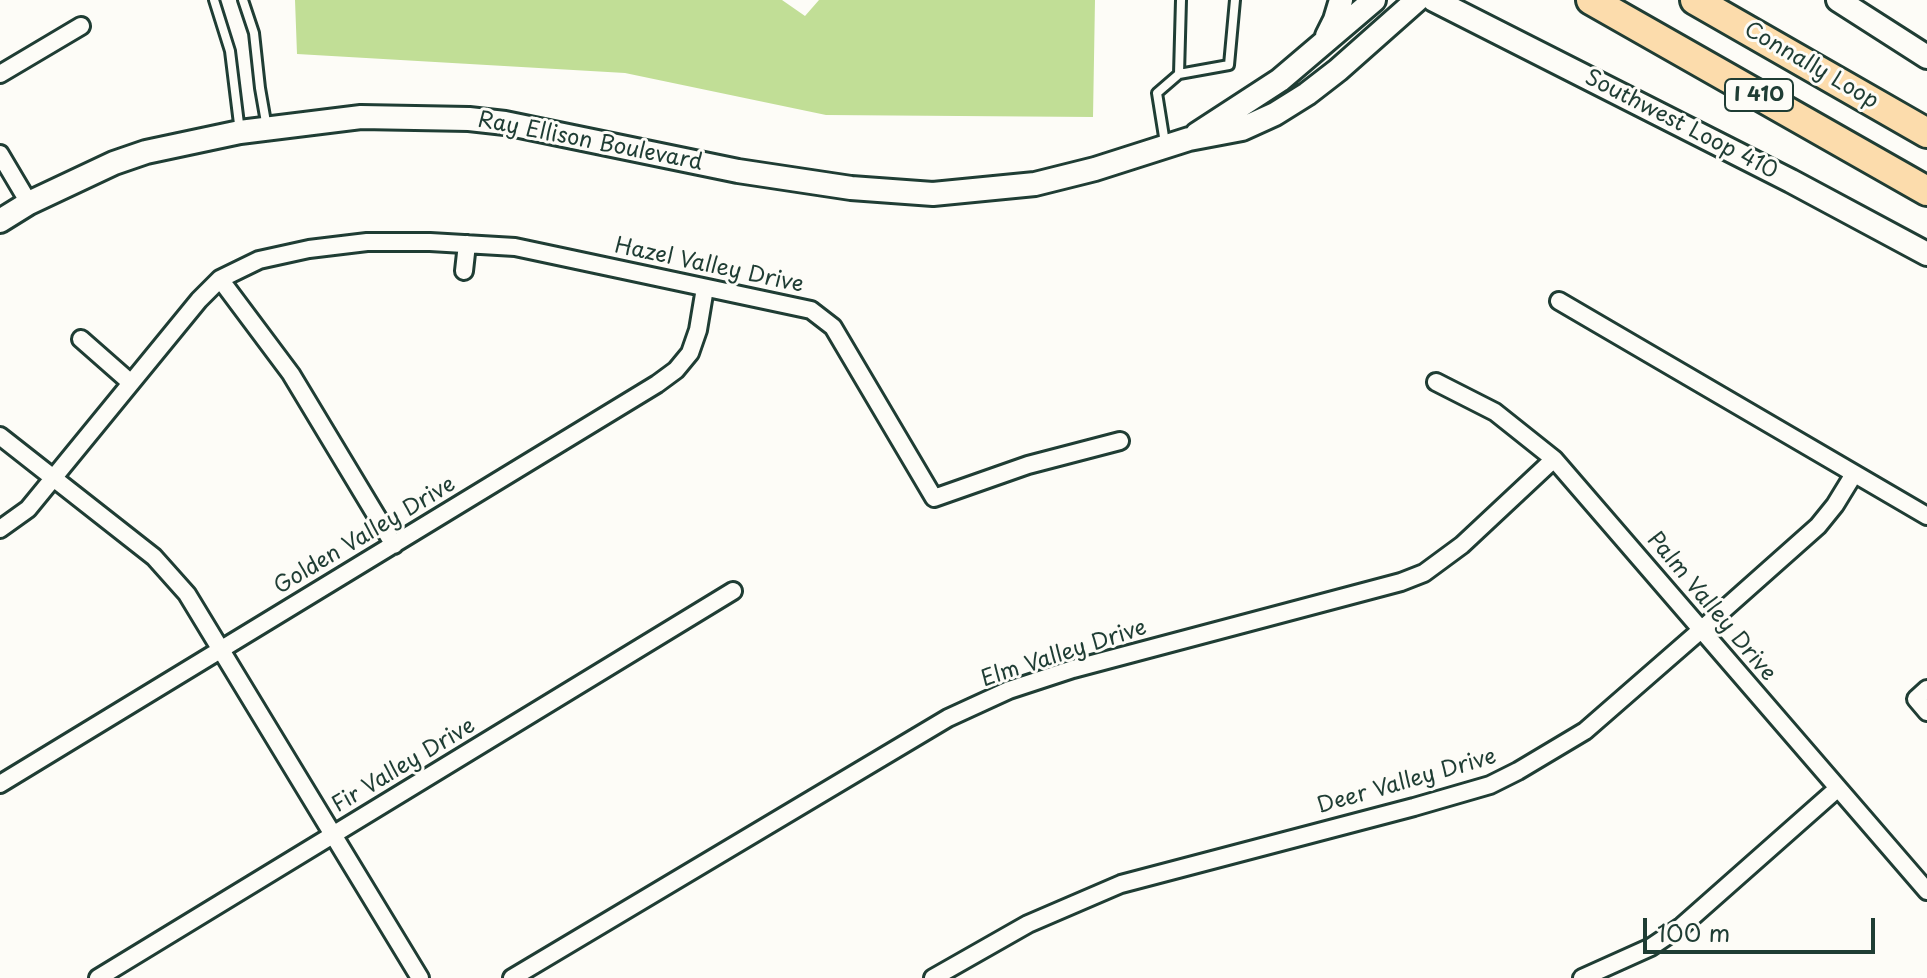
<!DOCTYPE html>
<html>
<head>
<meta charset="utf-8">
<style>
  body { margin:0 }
  #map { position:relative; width:1927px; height:978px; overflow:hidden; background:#fdfcf7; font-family:"Playpen Sans",sans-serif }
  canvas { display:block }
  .scale { position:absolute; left:1643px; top:918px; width:232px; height:36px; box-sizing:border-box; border:4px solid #1f3d34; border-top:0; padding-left:10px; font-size:24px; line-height:28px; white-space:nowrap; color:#1f3d34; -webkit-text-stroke:6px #fdfcf7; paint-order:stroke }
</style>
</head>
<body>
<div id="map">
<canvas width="1927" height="978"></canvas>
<div class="scale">100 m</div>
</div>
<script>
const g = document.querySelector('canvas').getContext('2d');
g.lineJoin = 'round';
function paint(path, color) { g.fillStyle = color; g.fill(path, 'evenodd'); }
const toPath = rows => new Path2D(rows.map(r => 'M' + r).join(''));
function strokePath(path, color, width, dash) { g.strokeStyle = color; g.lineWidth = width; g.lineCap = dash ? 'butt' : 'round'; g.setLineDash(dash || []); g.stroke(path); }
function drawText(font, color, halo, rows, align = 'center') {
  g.font = font + ' "Playpen Sans",sans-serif'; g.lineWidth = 6; g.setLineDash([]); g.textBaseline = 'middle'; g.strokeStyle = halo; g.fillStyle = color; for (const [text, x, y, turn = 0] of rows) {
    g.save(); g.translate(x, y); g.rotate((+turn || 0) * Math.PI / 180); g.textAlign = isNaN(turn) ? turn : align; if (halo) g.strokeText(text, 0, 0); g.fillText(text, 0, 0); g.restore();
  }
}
const green = toPath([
  [295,0,782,0,805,16,819,0,1095,0,1093,117,826,115,625,73,297,54]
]);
const service = toPath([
  [214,0,230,51,240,132],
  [243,0,254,33,260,88,267,128],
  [1179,74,1181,0],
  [1165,143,1157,93,1179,74,1229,65,1235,0]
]);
const minor = toPath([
  [0,74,81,26],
  [0,154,29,203],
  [464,271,467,244],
  [220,279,291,374,394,545],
  [1559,301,1927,516],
  [81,339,131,383],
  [1436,382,1495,412,1554,459,1927,891],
  [0,436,154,557,187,594,420,978],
  [0,529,28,509,199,300,220,279,259,260,309,249,367,242,430,242,515,247,811,310,833,327,934,498,1028,465,1120,441],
  [1927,689,1916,699,1927,712],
  [0,784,657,384,676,370,690,353,698,330,705,288],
  [98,978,733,591],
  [512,978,948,718,1009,690,1073,669,1401,582,1424,573,1462,545,1554,459],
  [933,978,1028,924,1121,884,1414,807,1490,785,1518,771,1585,731,1702,629,1818,526,1835,505,1854,474],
  [1582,978,1651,947,1682,926,1837,789]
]);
const secondary = toPath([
  [1434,0,1791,181,1927,254],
  [1838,0,1927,57],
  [1327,36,1335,20,1341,0],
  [1197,134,1280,80,1374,0],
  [0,221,29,203,114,163,146,152,240,132,361,117,469,119,505,123,738,171,851,188,933,194,1035,184,1095,169,1189,139,1242,129,1275,114,1307,94,1338,70,1417,0]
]);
const motorway = toPath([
  [1591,0,1927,191],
  [1695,0,1927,133]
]);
const shields = [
  [1759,95,68]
];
const shieldNames = [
  ["I 410",1759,95]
];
const streetNames = [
  ["Connally Loop",1811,66,30],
  ["Southwest Loop 410",1681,125,27],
  ["Ray Ellison Boulevard",590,142,11],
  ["Hazel Valley Drive",709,266,12],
  ["Golden Valley Drive",365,536,-31],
  ["Palm Valley Drive",1711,607,50],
  ["Elm Valley Drive",1064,654,-18],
  ["Fir Valley Drive",404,766,-31],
  ["Deer Valley Drive",1407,782,-16]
];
paint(green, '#c1de96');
strokePath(service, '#1f3d34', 14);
strokePath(minor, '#1f3d34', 22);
strokePath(secondary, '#1f3d34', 28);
strokePath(motorway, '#1f3d34', 34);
strokePath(service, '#fdfcf7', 8);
strokePath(minor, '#fdfcf7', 16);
strokePath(secondary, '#fdfcf7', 22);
strokePath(motorway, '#fcdcac', 28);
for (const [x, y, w] of shields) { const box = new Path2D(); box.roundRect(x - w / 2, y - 16, w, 32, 6); g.fillStyle = '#fdfcf7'; g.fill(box); strokePath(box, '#1f3d34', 2); }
drawText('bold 20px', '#1f3d34', null, shieldNames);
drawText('22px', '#1f3d34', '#fdfcf7', streetNames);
</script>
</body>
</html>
